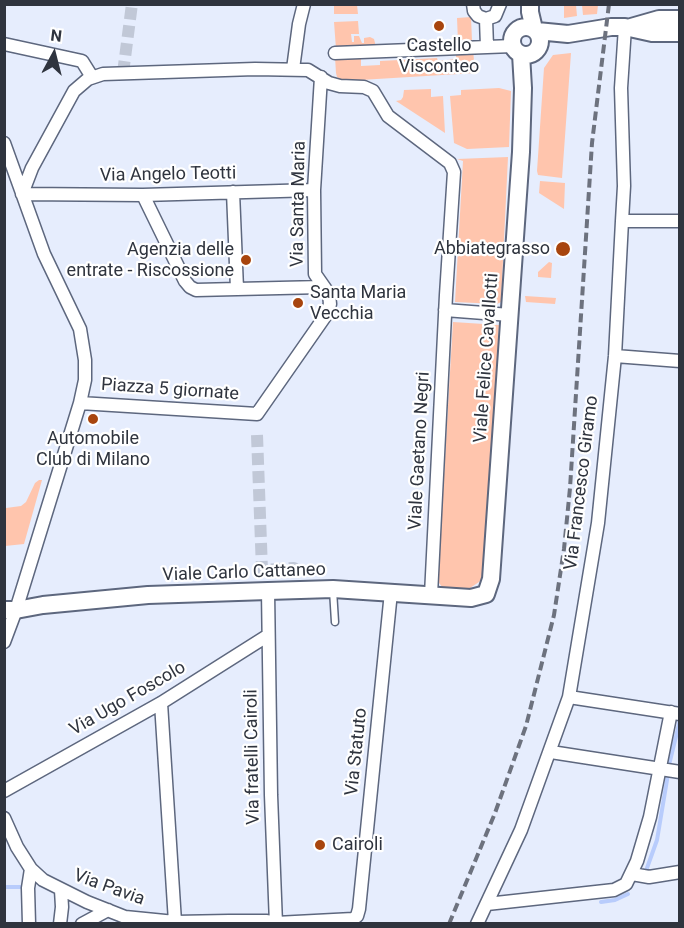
<!DOCTYPE html>
<html>
<head>
<meta charset="utf-8">
<style>
  body { margin:0 }
  #map { position:relative; width:684px; height:928px; overflow:hidden; background:#e6edfd; font-family:Roboto,sans-serif }
  canvas { display:block }
  .frame { position:absolute; inset:0; border:6px solid #2f343e; pointer-events:none }
  .north { position:absolute; left:24px; top:24px; width:60px; height:60px; -webkit-text-stroke:4px #fff; paint-order:stroke; rotate:7deg; font-size:16px; font-weight:700; line-height:24px; text-align:center; color:#2f343e }
  .north::after { content:''; display:block; margin:auto; width:21px; height:27px; background:#2f343e; clip-path:polygon(50% 0,100% 100%,50% 72%,0 100%) }
</style>
</head>
<body>
<div id="map">
<canvas width="684" height="928"></canvas>
<div class="frame"></div>
<div class="north">N</div>
</div>
<script>
const g = document.querySelector('canvas').getContext('2d');
g.lineJoin = 'round';
function paint(path, color) { g.fillStyle = color; g.fill(path, 'evenodd'); }
const toPath = rows => new Path2D(rows.map(r => 'M' + r).join(''));
function strokePath(path, color, width, dash) { g.strokeStyle = color; g.lineWidth = width; g.lineCap = dash ? 'butt' : 'round'; g.setLineDash(dash || []); g.stroke(path); }
function drawText(font, color, halo, rows, align = 'center') {
  g.font = font + ' Roboto,sans-serif'; g.lineWidth = 4.5; g.setLineDash([]); g.textBaseline = 'middle'; g.strokeStyle = halo; g.fillStyle = color; for (const [text, x, y, turn = 0] of rows) {
    g.save(); g.translate(x, y); g.rotate((+turn || 0) * Math.PI / 180); g.textAlign = isNaN(turn) ? turn : align; if (halo) g.strokeText(text, 0, 0); g.fillText(text, 0, 0); g.restore();
  }
}
const green = toPath([
  [334,5,357,5,358,14,334,14],
  [564,5,576,5,577,16,564,18],
  [582,5,598,5,597,14,583,15],
  [471,17,472,41,458,42,457,18],
  [358,21,359,34,351,34,352,42,354,42,354,36,359,36,362,43,364,43,364,38,370,37,374,39,376,47,336,49,334,22],
  [473,49,475,73,344,81,337,77,336,73,335,57,361,56,361,66,380,65,380,61,437,58,438,61,456,59,456,50],
  [571,53,562,178,538,175,537,171,544,68,553,55],
  [499,88,511,91,509,147,467,149,454,143,450,96,461,95,461,90],
  [431,89,431,97,443,96,445,133,396,101,401,100,403,97,404,90],
  [508,157,501,302,497,304,455,302,463,161,457,159],
  [540,181,565,183,564,209,539,193],
  [549,262,552,263,551,278,538,277,538,272],
  [525,296,556,298,555,304,526,302],
  [453,322,499,325,486,569,483,577,479,582,470,588,463,590,443,588,439,583,438,575],
  [39,480,42,480,24,544,5,546,6,508,21,506,26,502,35,483]
]);
const stream = toPath([
  [669,765,680,720],
  [647,868,657,840,668,774],
  [4,887,20,887],
  [601,902,615,900,628,894]
]);
const streetTunnel = toPath([
  [123,73,132,4],
  [257,435,262,570,294,568,295,591]
]);
const lane = toPath([
  [333,590,335,622]
]);
const street = toPath([
  [473,4,474,11,478,16,486,19,495,16,500,4],
  [4,44,82,61,92,77],
  [487,47,513,46],
  [335,53,487,47,486,19],
  [293,69,299,24,304,4],
  [4,143,44,254,80,329,85,360,85,380,80,403,16,610,4,642],
  [233,192,237,289],
  [22,194,32,168,74,91,88,79,103,74,255,69,308,70,329,83,340,86,364,87,373,91,388,116,450,163,454,172,446,295,431,595],
  [22,194,143,195,314,190],
  [143,195,185,281,190,287,196,290,237,289,322,287],
  [622,221,680,221],
  [445,310,510,315],
  [615,356,680,361],
  [80,403,257,414,326,315,330,304,329,294,315,274,314,190,321,77],
  [268,591,271,795,276,924],
  [569,697,680,714],
  [161,703,175,922],
  [551,752,680,772],
  [4,791,161,703,267,636],
  [4,818,17,847,31,869,43,880,87,902,125,917,175,922,229,921,267,921,276,923,353,919,357,916,359,909,391,592],
  [632,874,649,877,680,872],
  [487,904,614,890,626,884,637,861,650,817,671,712],
  [29,924,28,888,31,869],
  [60,924,62,907,61,890],
  [82,924,108,910],
  [477,924,521,830,569,697,598,523,615,356,622,221,624,186,621,88,625,27]
]);
const secondary = toPath([
  [530,4,530,12,534,29],
  '512 41a14 14 0 1 1 28 0a14 14 0 1 1-28 0Z',
  [631,27,659,19,680,19],
  [537,31,568,34,611,27,625,27,652,33,680,33],
  [4,610,16,610,43,605,148,595,268,591,333,589,471,598,486,594,491,579,521,152,523,88,521,54]
]);
const rail = toPath([
  [449,924,495,813,526,726,554,615,564,549,570,488,592,143,609,4]
]);
const markers = [
  [439,26,6,"#a8450e"],
  [563,249,8,"#a8450e"],
  [246,260,6,"#a8450e"],
  [298,303,6,"#a8450e"],
  [93,419,6,"#a8450e"],
  [320,845,6,"#a8450e"]
];
const poiNames = [
  ["Castello",439,46],
  ["Visconteo",439,67],
  ["Abbiategrasso",550,249,"right"],
  ["Agenzia delle",234,250,"right"],
  ["entrate - Riscossione",234,271,"right"],
  ["Santa Maria",310,293,"left"],
  ["Vecchia",310,314,"left"],
  ["Automobile",93,439],
  ["Club di Milano",93,460],
  ["Cairoli",332,845,"left"]
];
const streetNames = [
  ["Via Angelo Teotti",168,175,-1],
  ["Via Santa Maria",299,204,-89],
  ["Viale Felice Cavallotti",487,358,-86],
  ["Piazza 5 giornate",170,390,4],
  ["Viale Gaetano Negri",420,451,-87],
  ["Via Francesco Giramo",582,483,-83],
  ["Viale Carlo Cattaneo",244,573,-2],
  ["Via Ugo Foscolo",128,699,-30],
  ["Via Statuto",357,752,-84],
  ["Via fratelli Cairoli",253,757,-91],
  ["Via Pavia",109,888,20]
];
paint(green, '#ffc5ad');
strokePath(stream, '#b8ccfc', 4);
strokePath(streetTunnel, '#c1c8d7', 12, [12, 6]);
strokePath(lane, '#5d677e', 9);
strokePath(street, '#5d677e', 15);
strokePath(secondary, '#5d677e', 20);
strokePath(lane, '#fff', 6);
strokePath(street, '#fff', 12);
strokePath(secondary, '#fff', 16);
strokePath(rail, '#6d727e', 4, [9, 4.5]);
for (const [x, y, r, color] of markers) { const dot = new Path2D(); dot.arc(x, y, r, 0, 2 * Math.PI); g.fillStyle = color; g.fill(dot); strokePath(dot, '#fff', 2); }
drawText('18px', '#2f343e', '#fff', poiNames);
drawText('18px', '#2f343e', '#fff', streetNames);
</script>
</body>
</html>
